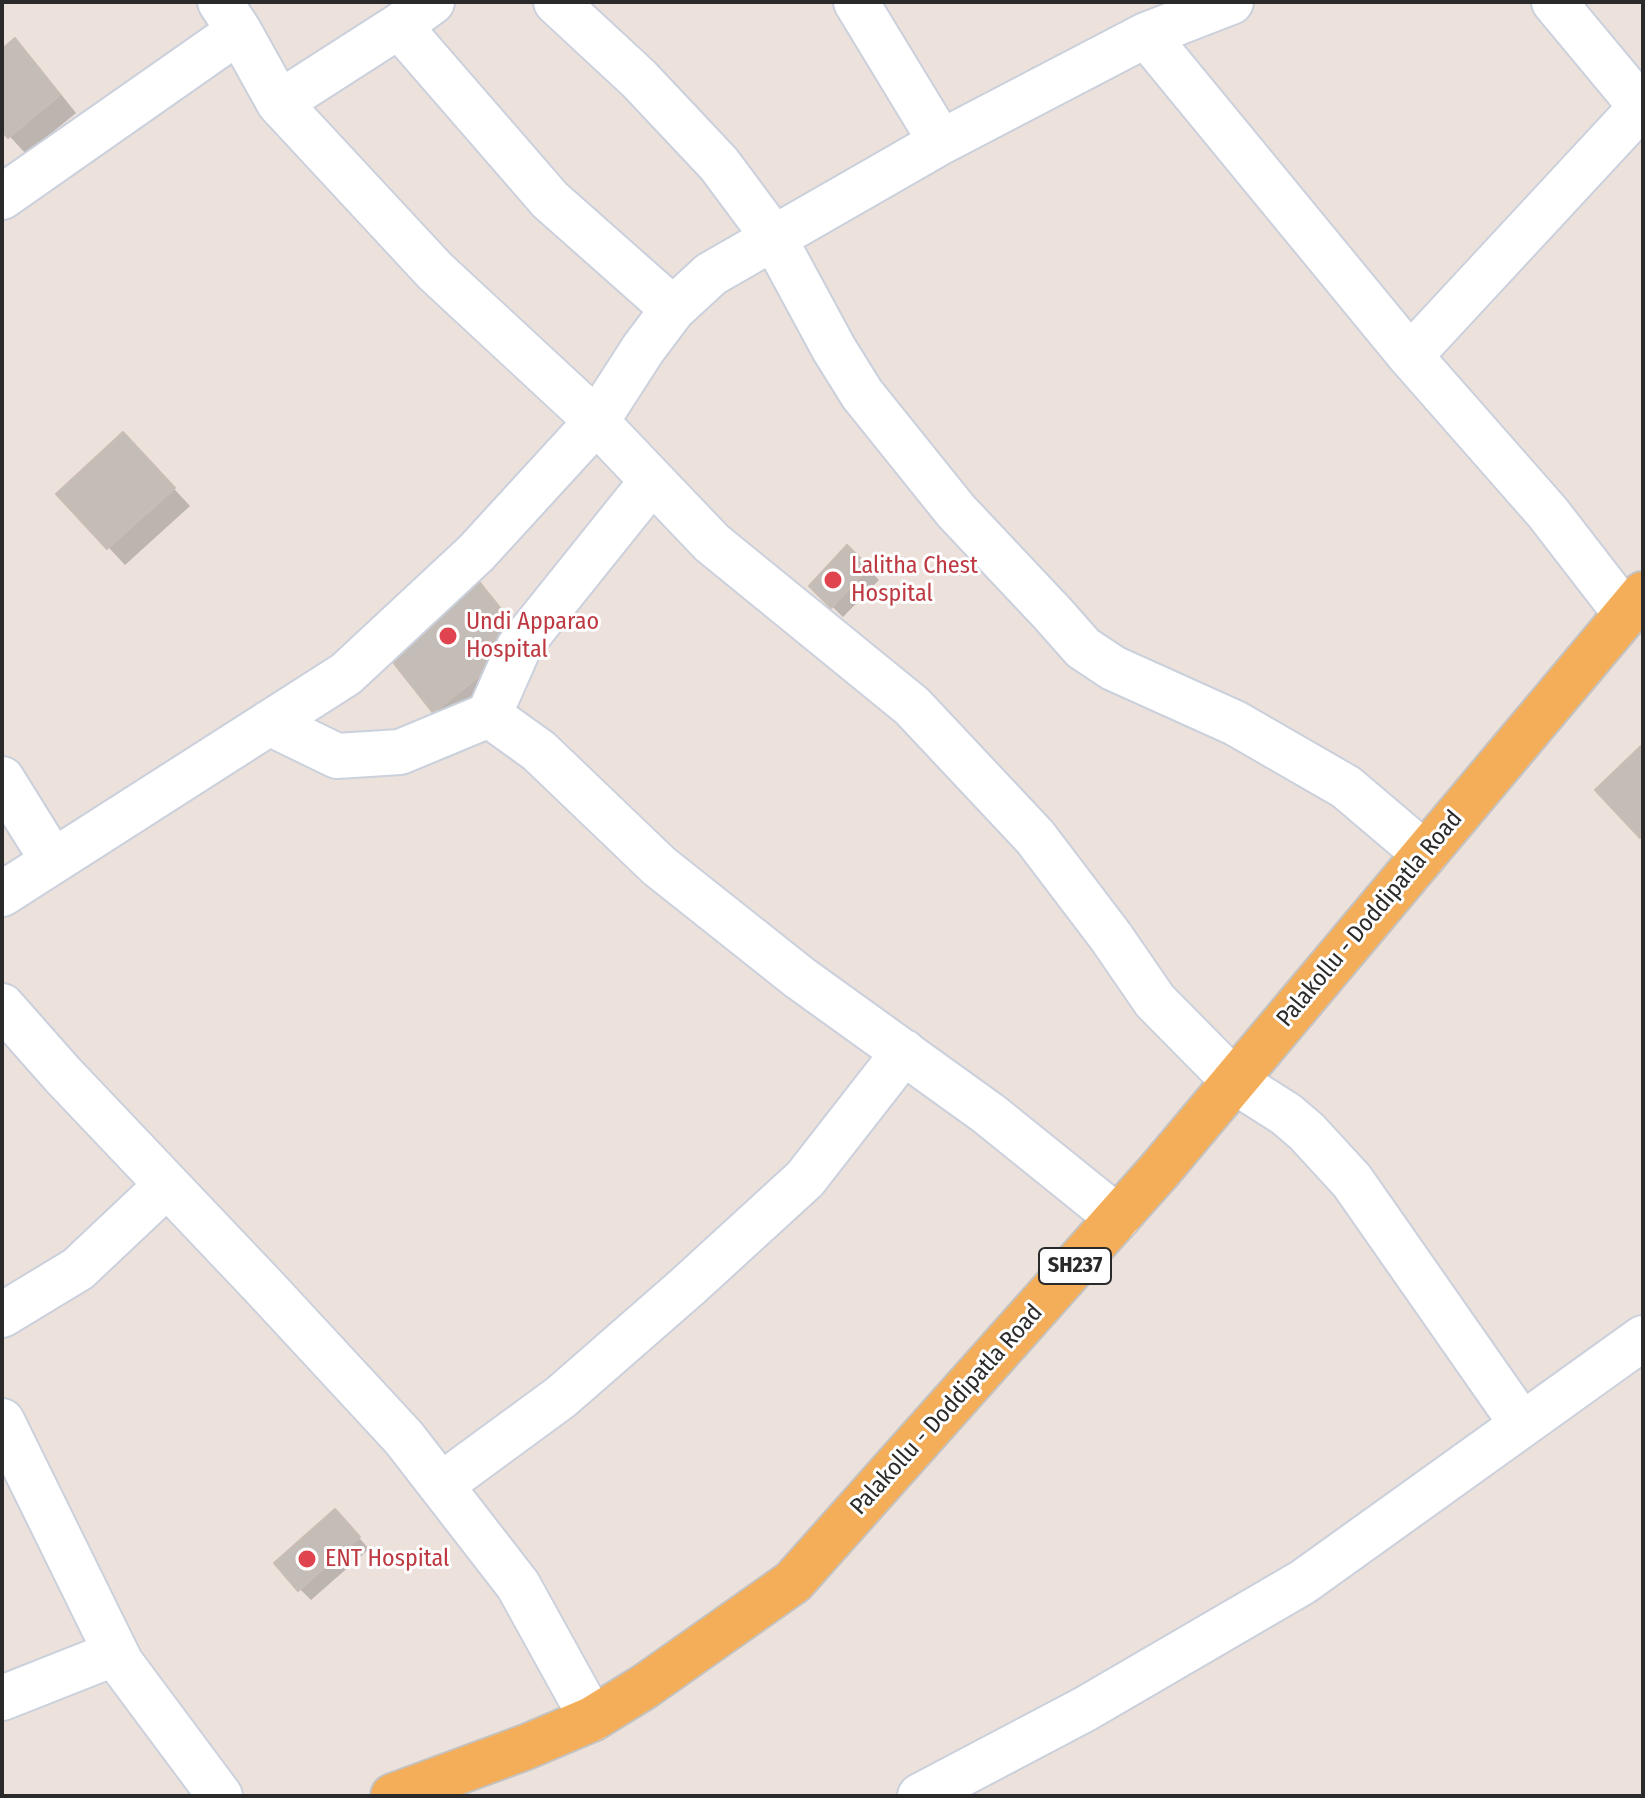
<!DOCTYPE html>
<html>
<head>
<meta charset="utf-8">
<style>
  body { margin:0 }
  #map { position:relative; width:1645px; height:1798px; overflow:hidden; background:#ece1db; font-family:"Fira Sans Condensed",sans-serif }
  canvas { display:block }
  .frame { position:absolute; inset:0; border:4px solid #2a2a2a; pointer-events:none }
</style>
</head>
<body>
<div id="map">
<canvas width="1645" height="1798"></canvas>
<div class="frame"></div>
</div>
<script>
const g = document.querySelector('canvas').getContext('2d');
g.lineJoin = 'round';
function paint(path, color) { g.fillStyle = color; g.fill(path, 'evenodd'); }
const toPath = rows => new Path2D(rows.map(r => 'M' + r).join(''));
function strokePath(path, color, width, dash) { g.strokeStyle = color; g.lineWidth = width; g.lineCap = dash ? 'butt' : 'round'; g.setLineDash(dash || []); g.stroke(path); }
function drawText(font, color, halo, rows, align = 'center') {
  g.font = font + ' "Fira Sans Condensed",sans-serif'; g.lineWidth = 6; g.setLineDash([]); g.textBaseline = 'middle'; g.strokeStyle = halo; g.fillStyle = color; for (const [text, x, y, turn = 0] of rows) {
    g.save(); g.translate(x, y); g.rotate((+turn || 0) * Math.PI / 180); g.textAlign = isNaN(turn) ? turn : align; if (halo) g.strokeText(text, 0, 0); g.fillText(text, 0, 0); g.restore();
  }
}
const shadow = toPath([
  [15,41,32,58,76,113,26,154,2,128,2,52],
  [140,452,190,506,125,565,59,494],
  [847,548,879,580,843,617,811,586],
  [476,581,493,598,532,647,452,729,435,712,387,653],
  [346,1523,369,1549,311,1600,300,1589]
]);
const building = toPath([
  [15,38,60,95,8,138,2,131,2,49,15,38],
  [123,432,175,488,107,549,56,494,123,432],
  [847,545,869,567,831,608,809,586,847,545],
  [476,578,517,629,487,653,496,663,433,713,385,652,476,578],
  [1643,744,1643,835,1640,838,1595,790,1643,744],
  [335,1509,360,1537,298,1591,274,1563,335,1509]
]);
const minor = toPath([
  [220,2,239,31,279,103,435,271,587,412,712,543,912,706,1035,837,1111,937,1155,1001,1234,1081,1286,1114,1307,1132,1352,1181,1521,1423],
  [556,2,639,79,719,164,774,238,834,349,862,394,956,511,1053,614,1083,648,1113,668,1235,723,1346,787,1425,854],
  [856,2,941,142],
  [1554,2,1643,109],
  [399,26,550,200,673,309],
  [1146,35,1410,356,1548,513,1626,614],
  [279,103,399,26,432,2],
  [2,197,239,31],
  [1410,356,1641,107],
  [489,715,539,751,659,866,800,978,989,1114,1118,1218],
  [269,723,337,756,400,752,489,715,519,647,652,481],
  [2,779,53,861],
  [2,894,346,674,476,553,596,422,643,349,673,309,711,274,941,142,1146,35,1231,2],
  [2,1006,62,1074,266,1289,404,1438,518,1585,592,1719],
  [2,1315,78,1269,167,1185],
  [2,1421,121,1663,220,1796],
  [441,1485,561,1397,687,1287,805,1179,904,1052],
  [2,1698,116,1653],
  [920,1796,1085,1709,1303,1582,1643,1338]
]);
const major = toPath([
  [393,1796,526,1747,592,1719,644,1687,793,1582,1159,1171,1643,594]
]);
const markers = [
  [833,580,10,"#e0444e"],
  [448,636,10,"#e0444e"],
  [307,1559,10,"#e0444e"]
];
const shields = [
  [1075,1266,72]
];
const shieldNames = [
  ["SH237",1075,1266]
];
const healthNames = [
  ["Lalitha Chest",851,566],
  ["Hospital",851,594],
  ["Undi Apparao",466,622],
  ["Hospital",466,650],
  ["ENT Hospital",325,1559]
];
const streetNames = [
  ["Palakollu - Doddipatla Road",1370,919,-50],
  ["Palakollu - Doddipatla Road",947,1410,-48]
];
paint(shadow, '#0003');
paint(building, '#c4bdb7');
strokePath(building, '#c8bdb5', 2);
strokePath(minor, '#cad1dc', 48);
strokePath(major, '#c3c3c3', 48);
strokePath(minor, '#fff', 44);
strokePath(major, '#f4ad59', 44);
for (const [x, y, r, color] of markers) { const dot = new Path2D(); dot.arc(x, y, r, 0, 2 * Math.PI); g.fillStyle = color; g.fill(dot); strokePath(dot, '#fff', 3); }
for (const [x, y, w] of shields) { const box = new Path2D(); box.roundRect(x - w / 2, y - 18, w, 36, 6); g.fillStyle = '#fff'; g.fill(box); strokePath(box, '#2a2a2a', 2); }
drawText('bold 22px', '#2a2a2a', null, shieldNames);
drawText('24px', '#be3a42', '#fff', healthNames, 'left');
drawText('24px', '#2a2a2a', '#fff', streetNames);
</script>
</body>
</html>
